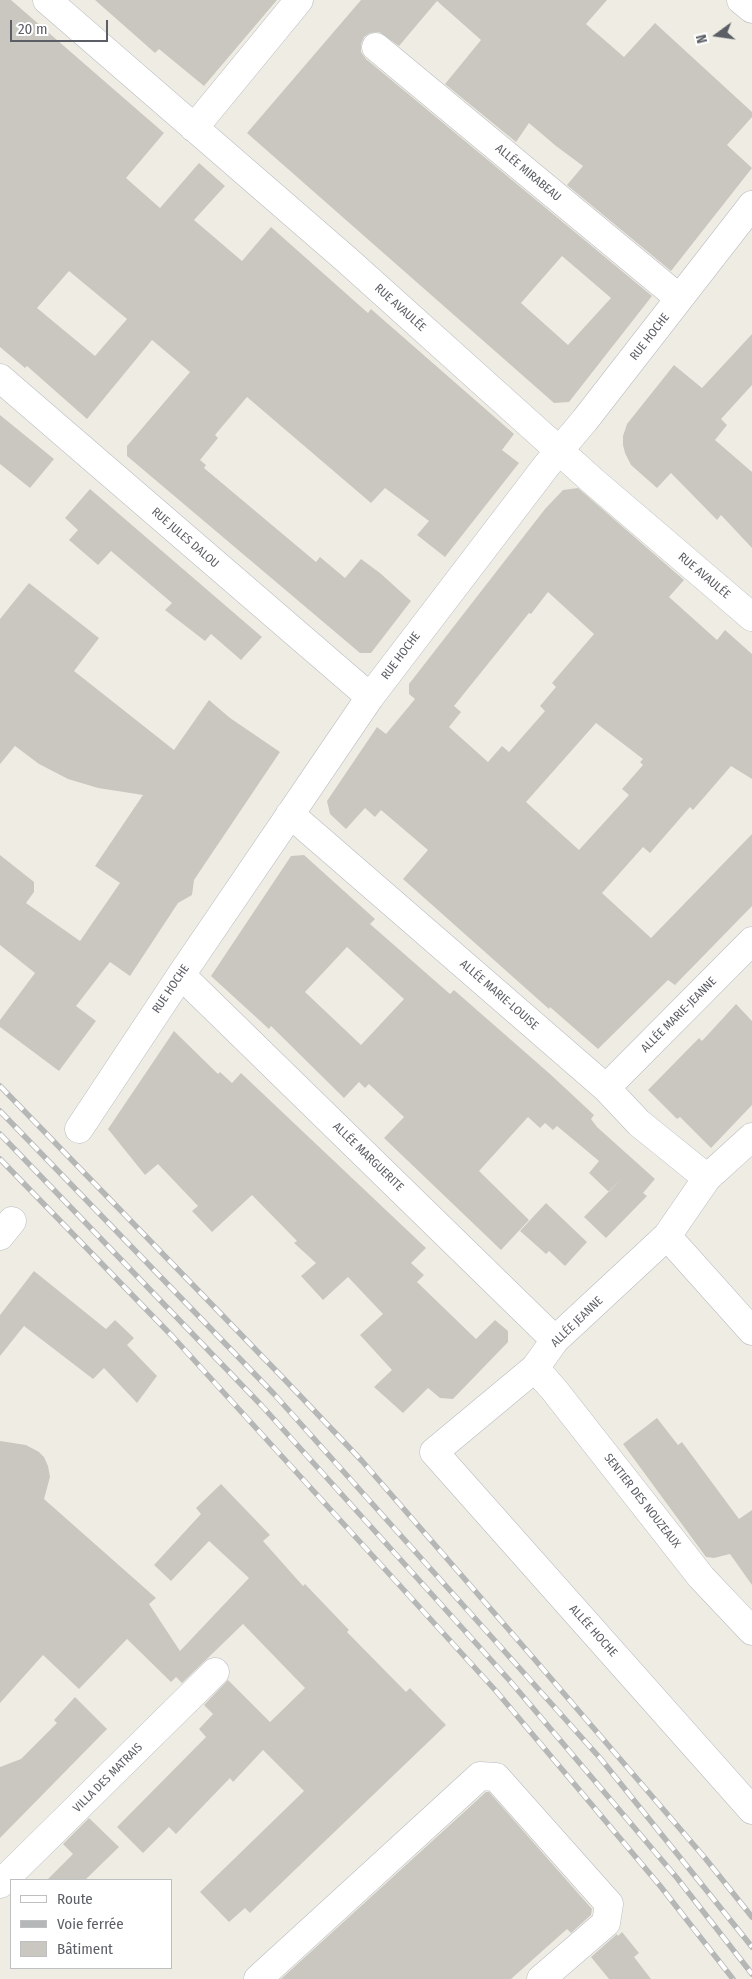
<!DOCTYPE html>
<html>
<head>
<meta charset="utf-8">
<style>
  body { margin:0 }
  #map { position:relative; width:752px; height:1979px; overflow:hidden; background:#efede3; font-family:"Fira Sans Condensed",sans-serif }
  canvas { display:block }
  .legend { position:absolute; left:10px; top:1879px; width:162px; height:90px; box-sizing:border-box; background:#fff; border:1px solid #bdbfc1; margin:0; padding:6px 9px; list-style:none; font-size:15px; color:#5b5f65 }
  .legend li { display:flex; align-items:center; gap:10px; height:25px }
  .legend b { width:25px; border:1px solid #bdbfc1 }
  .north { position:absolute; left:692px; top:10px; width:50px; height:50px; -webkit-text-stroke:4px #fff; paint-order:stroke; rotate:256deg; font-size:14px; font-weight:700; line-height:20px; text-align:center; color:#5b5f65 }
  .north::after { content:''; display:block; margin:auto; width:18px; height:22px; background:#5b5f65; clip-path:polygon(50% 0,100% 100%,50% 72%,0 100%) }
  .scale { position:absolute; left:10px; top:20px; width:98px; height:22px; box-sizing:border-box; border:2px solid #5b5f65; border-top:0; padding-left:6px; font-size:15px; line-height:18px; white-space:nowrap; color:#5b5f65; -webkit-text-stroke:4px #fff; paint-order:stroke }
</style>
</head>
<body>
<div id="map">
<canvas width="752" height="1979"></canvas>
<ul class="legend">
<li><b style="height:6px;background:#fff"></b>Route</li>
<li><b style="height:6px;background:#b5b6b6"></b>Voie ferrée</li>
<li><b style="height:14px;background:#cac7c0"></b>Bâtiment</li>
</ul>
<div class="north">N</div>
<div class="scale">20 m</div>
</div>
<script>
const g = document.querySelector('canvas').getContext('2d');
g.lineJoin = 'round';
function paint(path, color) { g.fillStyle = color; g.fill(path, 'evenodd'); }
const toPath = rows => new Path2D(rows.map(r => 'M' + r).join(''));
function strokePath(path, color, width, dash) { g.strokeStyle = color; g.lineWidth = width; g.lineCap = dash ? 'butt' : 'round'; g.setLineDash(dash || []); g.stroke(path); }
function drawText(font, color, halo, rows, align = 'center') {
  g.font = font + ' "Fira Sans Condensed",sans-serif'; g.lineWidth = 4; g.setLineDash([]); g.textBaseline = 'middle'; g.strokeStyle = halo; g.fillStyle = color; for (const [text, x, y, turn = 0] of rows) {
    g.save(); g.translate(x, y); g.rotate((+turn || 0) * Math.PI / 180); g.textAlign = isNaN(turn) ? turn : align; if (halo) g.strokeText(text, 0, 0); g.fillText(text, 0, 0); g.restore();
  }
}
const building = toPath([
  [0,0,11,0,164,133,126,178,160,208,199,163,225,186,194,220,242,261,271,227,368,313,371,309,514,434,502,450,519,463,445,557,417,535,429,521,385,488,371,503,247,397,215,435,218,438,200,460,206,465,204,468,316,562,320,557,345,578,361,559,380,573,411,601,371,653,360,653,127,456,127,446,190,372,152,340,87,419,27,366,25,368,0,347],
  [69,271,127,319,95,356,37,308],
  [95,0,277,0,204,86,159,49,155,53],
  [361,0,607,0,586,24,624,57,655,23,752,112,752,117,727,145,752,168,671,271,567,185,583,166,556,146,529,123,516,142,445,84,481,40,437,1,399,46,379,32,370,33,364,37,361,44,361,52,366,59,652,296,569,402,554,403,247,133],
  [562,256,611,298,568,345,521,303],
  [752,334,752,385,721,419,727,425,715,440,752,472,752,548,721,515,717,520,671,473,657,488,631,465,625,453,623,445,623,436,627,424,674,365,702,388],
  [0,415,54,459,30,488,0,464],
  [578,488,684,580,669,597,717,640,725,630,752,654,752,779,731,766,693,810,690,807,650,853,643,847,602,893,651,938,752,834,752,906,675,985,668,980,598,1049,550,1007,549,1009,403,879,428,850,381,810,375,817,365,808,346,829,330,814,327,801,377,727,386,734,415,699,409,694,409,684,545,509,563,490],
  [548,592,594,634,552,683,556,687,540,706,545,711,509,752,502,746,488,762,449,727,461,712,454,706,529,613,531,614],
  [596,723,643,759,640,762,643,765,622,789,629,795,579,850,526,802],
  [90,489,262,637,241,660,211,634,205,641,165,610,172,603,111,551,98,565,69,540,78,530,65,518],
  [29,583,99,638,74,671,174,750,209,700,230,718,280,752,194,880,192,895,178,903,130,976,110,962,76,1006,96,1021,59,1071,0,1027,0,1020,35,973,0,945,0,855,34,882,34,892,26,903,80,941,120,883,95,866,143,795,98,788,68,779,39,764,15,746,0,764,0,619],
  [304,855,375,919,370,924,450,994,454,990,550,1074,594,1115,591,1119,597,1127,655,1179,643,1193,647,1196,606,1238,584,1217,621,1179,609,1192,589,1173,599,1161,557,1126,553,1130,545,1123,540,1128,528,1117,479,1171,529,1220,501,1250,384,1138,404,1117,369,1084,365,1088,359,1082,344,1098,271,1026,269,1029,211,976,291,856],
  [347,947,404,999,361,1045,305,992],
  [736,1004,752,1021,752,1105,711,1148,680,1117,677,1119,648,1090,699,1038,702,1041],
  [174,1031,218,1074,220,1072,232,1083,241,1073,426,1248,411,1263,424,1275,417,1282,476,1339,495,1320,508,1331,508,1342,453,1399,440,1398,428,1388,403,1413,374,1387,392,1370,360,1335,383,1314,348,1277,323,1300,301,1276,316,1263,294,1243,297,1241,252,1195,212,1232,192,1211,198,1206,158,1164,145,1175,108,1129],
  [546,1203,587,1242,565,1266,549,1251,546,1254,520,1231],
  [34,1271,106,1329,115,1320,134,1338,127,1345,157,1376,137,1403,104,1368,93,1379,24,1326,0,1356,0,1315],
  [657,1418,678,1445,682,1442,739,1519,752,1510,752,1585,730,1554,714,1558,706,1557,623,1444],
  [0,1441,26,1445,39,1452,44,1457,48,1466,50,1477,44,1499,156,1598,149,1604,180,1651,249,1578,209,1541,171,1581,154,1565,201,1514,196,1508,221,1484,270,1535,263,1541,303,1586,305,1584,349,1630,347,1632,406,1692,410,1688,446,1725,250,1913,245,1908,229,1922,200,1892,304,1791,263,1750,233,1782,230,1778,176,1834,169,1827,143,1853,117,1827,206,1737,199,1729,213,1714,204,1705,228,1680,270,1722,305,1688,243,1624,182,1683,176,1677,171,1682,127,1639,79,1689,43,1655,0,1703],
  [75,1697,107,1729,0,1838,0,1767,21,1759,57,1723,54,1720],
  [486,1792,489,1792,592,1909,591,1915,571,1933,567,1929,511,1979,281,1979],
  [89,1818,119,1847,85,1880,47,1880,73,1854,63,1844],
  [622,1932,639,1953,634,1957,651,1979,609,1979,591,1957,617,1934,618,1936]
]);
const minor = toPath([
  [47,0,347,260,594,482,752,617],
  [741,0,752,9],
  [376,47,679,298],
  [194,128,299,0],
  [0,378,370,697],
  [290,814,606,1088,639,1123,707,1178],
  [181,975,555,1340],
  [606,1088,752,941],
  [79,1129,181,975,370,697,547,465,585,420,752,205],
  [752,1137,707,1178,667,1236,555,1340,535,1368,434,1452,752,1810],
  [0,1236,12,1221],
  [667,1236,752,1331],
  [535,1368,555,1391,701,1577,752,1631],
  [0,1884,215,1672],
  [258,1979,480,1776,496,1777,609,1904,606,1923,541,1979]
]);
const rail = toPath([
  [0,1086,287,1382,362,1461,536,1661,705,1858,752,1917],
  [0,1111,274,1394,600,1758,752,1947],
  [0,1134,262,1406,510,1681,677,1878,752,1974],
  [0,1159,173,1337,496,1691,661,1887,733,1979]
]);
const streetNames = [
  ["ALLÉE MIRABEAU",528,173,40],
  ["RUE AVAULÉE",400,308,42],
  ["RUE HOCHE",650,337,-52],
  ["RUE JULES DALOU",185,538,41],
  ["RUE AVAULÉE",704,576,40],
  ["RUE HOCHE",401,656,-53],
  ["RUE HOCHE",171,989,-56],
  ["ALLÉE MARIE-LOUISE",499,995,41],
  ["ALLÉE MARIE-JEANNE",679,1015,-45],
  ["ALLÉE MARGUERITE",368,1157,44],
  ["ALLÉE JEANNE",577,1322,-44],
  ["SENTIER DES NOUZEAUX",642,1501,52],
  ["ALLÉE HOCHE",593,1631,48],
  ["VILLA DES MATRAIS",108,1778,-45]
];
paint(building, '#cac7c0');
strokePath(minor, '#b8bbc1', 29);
strokePath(minor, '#fff', 28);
strokePath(rail, '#b5b6b6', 5.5);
strokePath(rail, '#fff', 4, [11]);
drawText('12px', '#5b5f65', '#fff', streetNames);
</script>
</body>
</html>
